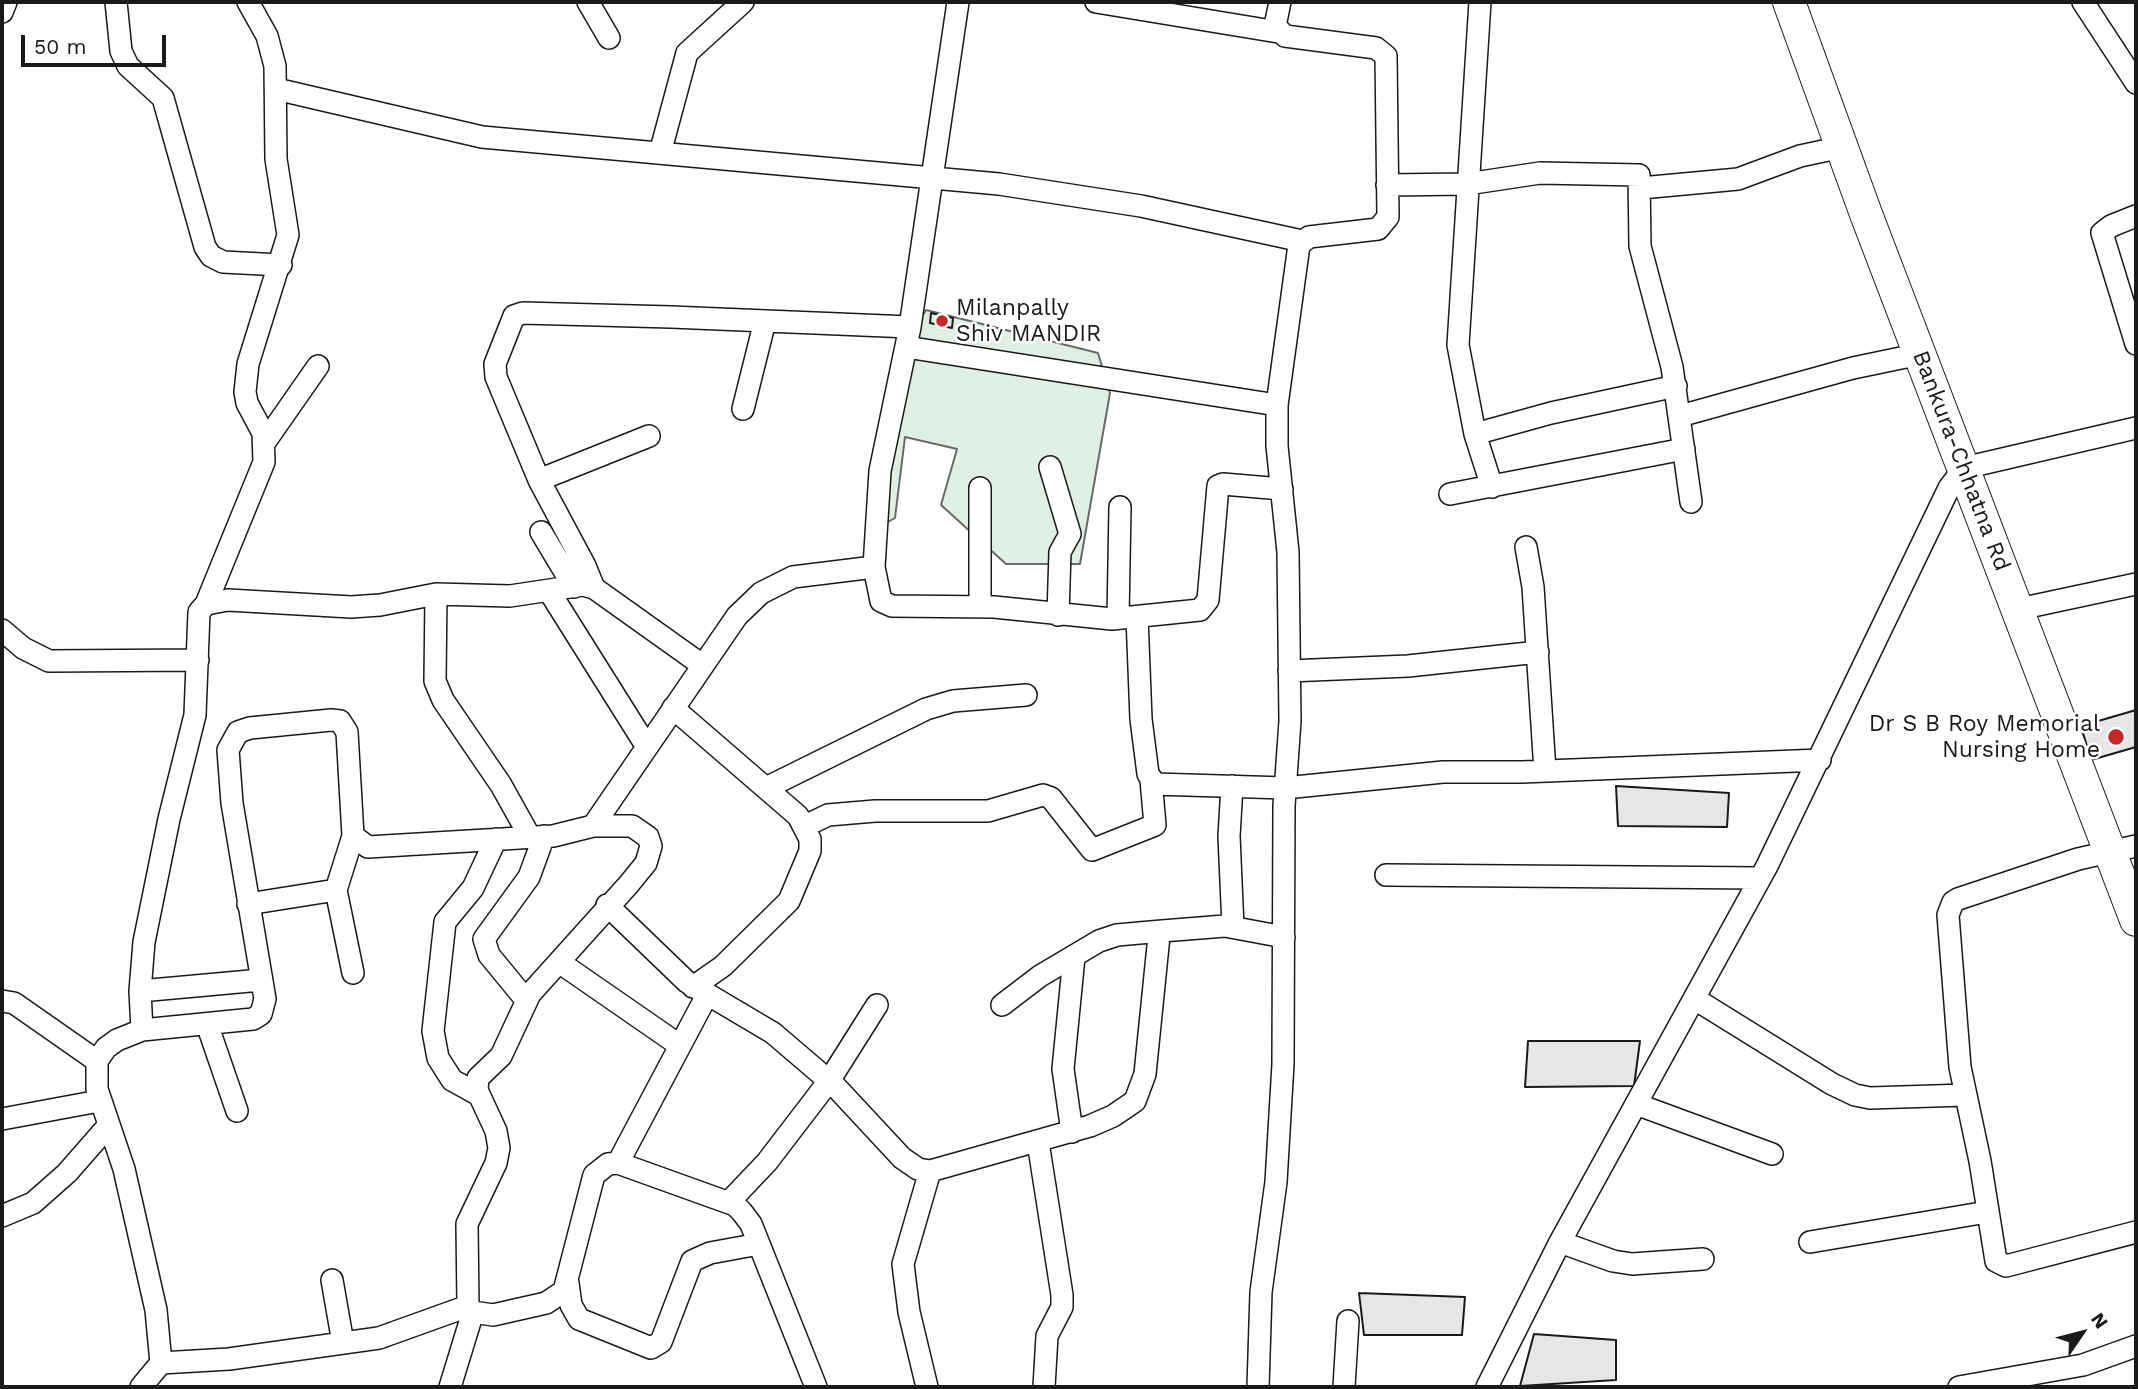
<!DOCTYPE html>
<html>
<head>
<meta charset="utf-8">
<style>
  body { margin:0 }
  #map { position:relative; width:2138px; height:1389px; overflow:hidden; background:#fff; font-family:"Work Sans",sans-serif }
  canvas { display:block }
  .frame { position:absolute; inset:0; border:4px solid #1a1a1a; pointer-events:none }
  .north { position:absolute; left:2047px; top:1298px; width:70px; height:70px; -webkit-text-stroke:5px #fff; paint-order:stroke; rotate:55deg; font-size:19px; font-weight:700; line-height:28px; text-align:center; color:#1a1a1a }
  .north::after { content:''; display:block; margin:auto; width:24px; height:32px; background:#1a1a1a; clip-path:polygon(50% 0,100% 100%,50% 72%,0 100%) }
  .scale { position:absolute; left:21px; top:35px; width:145px; height:32px; box-sizing:border-box; border:4px solid #1a1a1a; border-top:0; padding-left:9px; font-size:21px; line-height:24px; white-space:nowrap; color:#1a1a1a; -webkit-text-stroke:5px #fff; paint-order:stroke }
</style>
</head>
<body>
<div id="map">
<canvas width="2138" height="1389"></canvas>
<div class="frame"></div>
<div class="north">N</div>
<div class="scale">50 m</div>
</div>
<script>
const g = document.querySelector('canvas').getContext('2d');
g.lineJoin = 'round';
function paint(path, color) { g.fillStyle = color; g.fill(path, 'evenodd'); }
const toPath = rows => new Path2D(rows.map(r => 'M' + r).join(''));
function strokePath(path, color, width, dash) { g.strokeStyle = color; g.lineWidth = width; g.lineCap = dash ? 'butt' : 'round'; g.setLineDash(dash || []); g.stroke(path); }
function drawText(font, color, halo, rows, align = 'center') {
  g.font = font + ' "Work Sans",sans-serif'; g.lineWidth = 5; g.setLineDash([]); g.textBaseline = 'middle'; g.strokeStyle = halo; g.fillStyle = color; for (const [text, x, y, turn = 0] of rows) {
    g.save(); g.translate(x, y); g.rotate((+turn || 0) * Math.PI / 180); g.textAlign = isNaN(turn) ? turn : align; if (halo) g.strokeText(text, 0, 0); g.fillText(text, 0, 0); g.restore();
  }
}
const green = toPath([
  [926,310,1098,353,1110,393,1080,564,1006,564,941,505,957,449,905,437,895,518,877,528,879,434,916,326,926,310]
]);
const building = toPath([
  [931,313,953,318,952,328,930,323,931,313],
  [2136,710,2136,747,2091,760,2081,726,2136,710],
  [1616,786,1729,793,1727,827,1618,826,1616,786],
  [1528,1041,1640,1041,1634,1086,1525,1087,1528,1041],
  [1359,1293,1465,1297,1462,1335,1364,1335,1359,1293],
  [1534,1334,1616,1340,1616,1380,1520,1386,1534,1334]
]);
const minor = toPath([
  [116,2,121,51,128,66,163,98,205,247,211,256,223,262,281,265],
  [588,2,609,38],
  [958,2,910,327,880,471,874,567,881,601,892,606,994,607,1112,619,1200,610,1208,600,1218,486,1223,484,1282,489],
  [1096,2,1278,32],
  [1480,2,1458,345,1475,434,1492,487],
  [2083,2,2136,83],
  [2,12,6,2],
  [276,89,482,137,999,184,1141,206,1302,241],
  [660,153,687,53,743,2],
  [1387,185,1467,184,1540,173,1639,175,1640,246,1672,367,1691,502],
  [1641,188,1738,179,1800,156,1842,147],
  [2136,216,2111,226,2102,233,2136,344],
  [906,347,1277,405],
  [743,409,765,321],
  [1680,416,1853,368,1920,354],
  [1475,434,1551,413,1676,386],
  [265,442,318,366],
  [1050,467,1070,534,1060,552,1058,615],
  [539,480,649,436],
  [1450,494,1684,449],
  [541,532,574,587],
  [1526,547,1533,587,1545,771],
  [594,588,585,566,539,480,496,377,495,364,514,316,523,313,671,317,910,327],
  [549,591,647,747],
  [436,594,435,681,443,700,501,785,530,837],
  [206,604,264,462,263,433,247,403,245,392,248,364,288,235,276,159,275,66,267,36,248,2],
  [980,607,980,488],
  [2019,609,2136,584],
  [1137,617,1141,719,1148,774,1155,784,1285,788,1443,772,1522,772,1820,760],
  [1118,618,1120,507],
  [2,630,23,648,49,661,198,660],
  [1289,671,1408,666,1538,652],
  [673,708,798,816,810,839,810,851,789,901,723,966,693,987],
  [1232,786,1229,836,1233,927],
  [766,788,926,709,953,701,1026,695],
  [593,826,737,616,761,593,793,577,874,567],
  [805,826,828,815,875,811,988,811,1043,795,1051,798,1092,850,1155,825,1151,780],
  [2136,846,2078,859,1958,899,1953,902,1948,915,1960,1067,1980,1161,1996,1261,2006,1266,2136,1232],
  [1386,875,1760,878],
  [248,904,336,890],
  [607,905,687,982,773,1033,835,1086,902,1158,918,1169,930,1171,1090,1126,1113,1116,1135,1101,1145,1074,1159,936,1162,931,1225,926,1284,937],
  [559,962,679,1045],
  [353,973,336,890,353,836],
  [140,991,261,980],
  [1695,999,1832,1084,1855,1095,1870,1098,1965,1095],
  [526,1000,489,955,484,939,529,877,544,836],
  [2,1001,14,1003,97,1061],
  [1002,1005,1040,976,1099,941,1117,935,1162,931],
  [207,1024,237,1111],
  [142,1030,140,991,144,942,169,819,195,715,199,612,206,604,228,600,351,607,380,605,436,594,510,596,583,585,594,588,702,665],
  [479,1095,452,1080,438,1058,433,1031,445,922,473,888,496,839],
  [1636,1104,1772,1154],
  [2,1119,99,1101],
  [1072,1132,1063,1069,1074,957],
  [1038,1142,1062,1295,1062,1307,1047,1336,1044,1387],
  [618,1163,707,995],
  [729,1202,767,1162,829,1081,877,1005],
  [2,1216,33,1203,67,1173,109,1125],
  [1560,1242,1613,1261,1632,1264,1703,1259],
  [1810,1242,1987,1212],
  [332,1280,343,1343],
  [568,1283,571,1305,579,1319,651,1348,661,1342,692,1261,710,1253,759,1244],
  [161,1363,156,1310,124,1169,97,1089,97,1061,106,1048,117,1040,142,1030,253,1019,261,1014,265,999,232,803,228,750,238,732,250,728,331,720,340,721,347,732,353,836,368,847,553,836,593,826,632,826,648,837,651,846,646,863,629,884,530,994,501,1056,478,1078,477,1090,496,1131,499,1148,496,1163,467,1224,468,1306,473,1312,493,1315,546,1303,564,1291,594,1175,608,1164,618,1163,735,1205,742,1212,751,1224,816,1387],
  [141,1387,161,1363,229,1359,379,1338,468,1306],
  [450,1387,473,1312],
  [927,1387,909,1312,903,1264,930,1171],
  [1258,1387,1261,1292,1276,1182,1283,1064,1284,806,1290,721,1288,552,1277,446,1277,405,1299,245,1309,237,1378,229,1388,217,1386,56,1376,48,1285,36,1275,26,1280,2],
  [1344,1387,1348,1321],
  [1487,1387,1560,1242,1767,866,1949,488,1964,468,2136,428],
  [1959,1387,2083,1365,2136,1346]
]);
const highway = toPath([
  [1789,2,1866,214,2136,920]
]);
const markers = [
  [942,321,7,"#c62828"],
  [2116,737,9,"#c62828"]
];
const poiNames = [
  ["Milanpally",956,308],
  ["Shiv MANDIR",956,334],
  ["Dr S B Roy Memorial",2100,724,"right"],
  ["Nursing Home",2100,750,"right"]
];
const streetNames = [
  ["Bankura-Chhatna Rd",1961,461,69]
];
paint(green, '#e0efe3');
strokePath(green, '#6a6a6a', 2);
paint(building, '#e6e6e6');
strokePath(building, '#1a1a1a', 2);
strokePath(minor, '#1a1a1a', 24);
strokePath(highway, '#1a1a1a', 34);
strokePath(minor, '#fff', 21);
strokePath(highway, '#fff', 32);
for (const [x, y, r, color] of markers) { const dot = new Path2D(); dot.arc(x, y, r, 0, 2 * Math.PI); g.fillStyle = color; g.fill(dot); strokePath(dot, '#fff', 2.5); }
drawText('23px', '#1a1a1a', '#fff', poiNames, 'left');
drawText('23px', '#1a1a1a', '#fff', streetNames);
</script>
</body>
</html>
